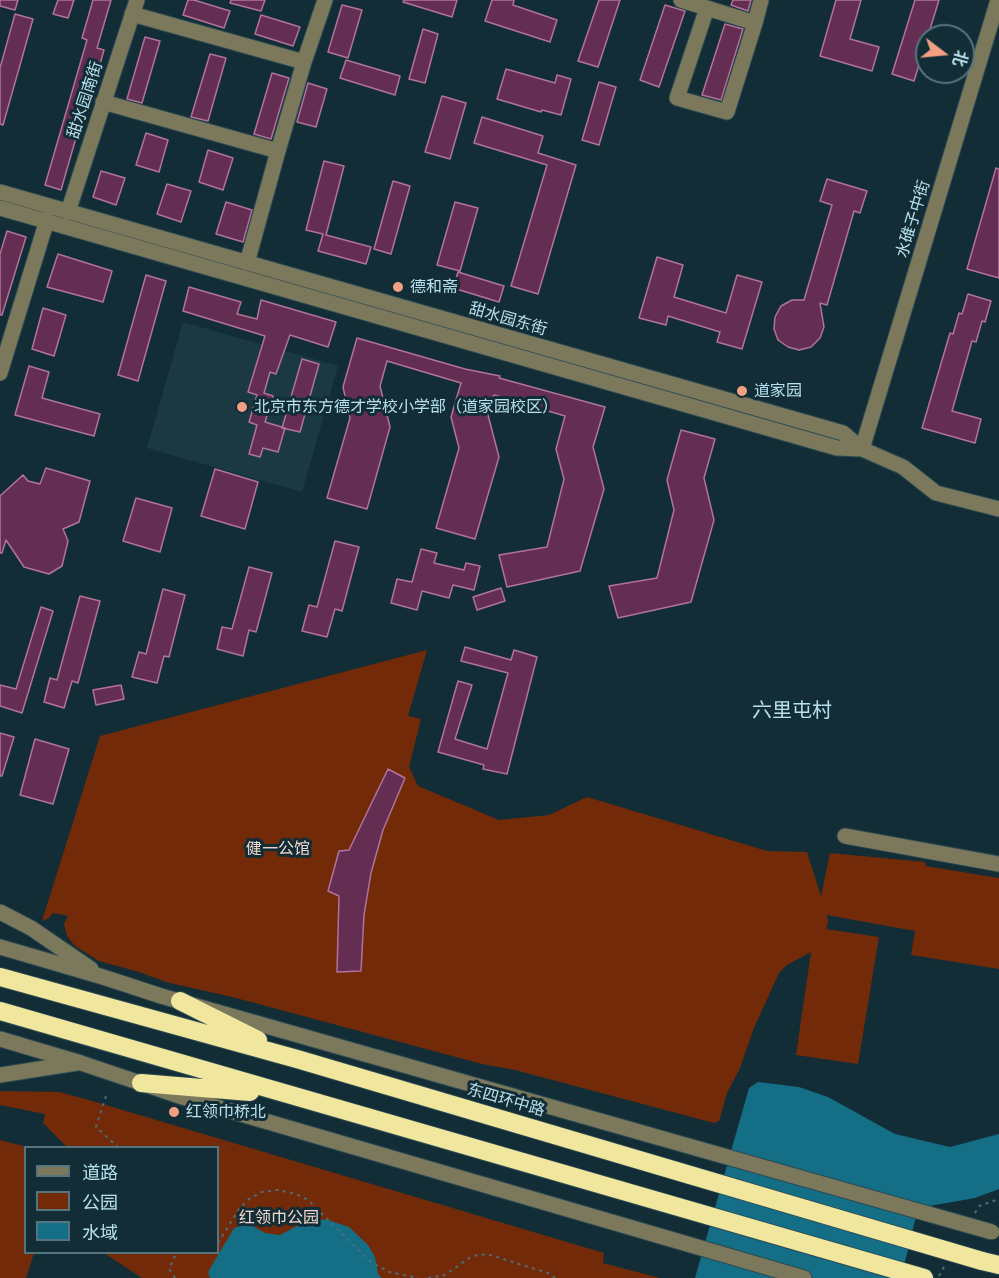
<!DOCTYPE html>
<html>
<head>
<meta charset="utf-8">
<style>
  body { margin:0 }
  #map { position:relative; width:999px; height:1278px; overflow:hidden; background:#122d36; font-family:"Asap Condensed","Noto Sans SC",sans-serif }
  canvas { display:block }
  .legend { position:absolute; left:24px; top:1146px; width:195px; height:108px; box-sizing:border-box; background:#122d36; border:2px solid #547580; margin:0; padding:8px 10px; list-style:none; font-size:18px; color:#b7e0ee }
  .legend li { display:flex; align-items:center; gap:12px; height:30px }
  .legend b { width:30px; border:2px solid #547580 }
  .north { position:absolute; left:915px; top:24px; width:60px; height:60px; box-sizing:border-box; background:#122d36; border:2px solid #547580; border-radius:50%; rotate:106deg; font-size:16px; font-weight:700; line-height:24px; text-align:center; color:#b7e0ee }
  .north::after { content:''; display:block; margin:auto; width:21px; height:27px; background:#f2a081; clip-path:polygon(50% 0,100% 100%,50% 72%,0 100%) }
</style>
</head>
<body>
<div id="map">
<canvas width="999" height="1278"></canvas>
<ul class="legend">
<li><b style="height:8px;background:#7b785b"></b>道路</li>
<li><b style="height:16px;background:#722a08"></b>公园</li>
<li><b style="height:16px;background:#146e86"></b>水域</li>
</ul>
<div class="north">北</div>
</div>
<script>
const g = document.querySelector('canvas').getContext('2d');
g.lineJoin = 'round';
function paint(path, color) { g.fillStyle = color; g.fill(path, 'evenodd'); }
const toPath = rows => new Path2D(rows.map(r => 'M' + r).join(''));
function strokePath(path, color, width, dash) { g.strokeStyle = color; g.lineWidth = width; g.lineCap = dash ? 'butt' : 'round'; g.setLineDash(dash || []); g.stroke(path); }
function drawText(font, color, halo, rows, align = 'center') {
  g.font = font + ' "Asap Condensed","Noto Sans SC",sans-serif'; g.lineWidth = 6; g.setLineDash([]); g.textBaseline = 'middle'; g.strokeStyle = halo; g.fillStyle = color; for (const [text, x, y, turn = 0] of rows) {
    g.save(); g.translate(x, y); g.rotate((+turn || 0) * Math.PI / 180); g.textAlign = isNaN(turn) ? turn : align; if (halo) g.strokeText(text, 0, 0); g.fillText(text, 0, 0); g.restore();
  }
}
const built = toPath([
  [183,322,338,366,302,492,147,448]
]);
const green = toPath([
  [427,650,408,716,421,719,409,767,418,786,499,820,549,815,587,797,767,851,807,852,821,896,830,853,925,862,926,866,999,878,999,969,911,955,915,931,827,915,828,922,826,929,879,937,858,1064,796,1055,811,952,787,965,779,973,754,1028,740,1068,727,1093,719,1121,714,1123,515,1070,482,1064,236,998,166,982,139,972,99,961,75,946,67,936,64,924,68,916,53,913,49,918,42,921,100,736],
  [2,1091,59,1092,89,1100,604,1253,603,1263,660,1278,142,1278,104,1253,218,1252,218,1148,67,1147,43,1123,45,1114,0,1105,0,1092],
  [0,1140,27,1147,26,1148,26,1252,34,1253,26,1278,0,1278]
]);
const water = toPath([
  [758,1082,799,1087,828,1097,895,1134,950,1147,999,1134,999,1189,975,1198,918,1208,901,1278,695,1278,749,1088],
  [310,1219,328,1220,349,1227,368,1245,375,1257,378,1274,382,1278,210,1278,208,1272,234,1228,248,1223,265,1233,280,1235]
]);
const building = toPath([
  [0,0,18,0,15,10,0,6,0,0],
  [58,0,74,0,68,18,53,14,58,0],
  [93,0,111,0,97,48,104,50,93,90,90,89,61,190,45,185,87,40,82,38,93,0],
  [188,0,194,0,230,11,224,28,183,15,188,0],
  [231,0,265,0,261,11,230,3,231,0],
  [404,0,457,0,452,17,403,2,404,0],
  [492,0,514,0,513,5,557,20,550,42,485,21,492,0],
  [599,0,620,0,598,67,578,61,599,0],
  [733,0,751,0,748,11,731,5,733,0],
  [836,0,861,0,850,39,879,47,872,71,820,56,836,0],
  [915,0,939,0,914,81,892,74,915,0],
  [342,5,362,10,348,58,328,52,342,5],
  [665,5,685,11,659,87,640,80,665,5],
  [15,14,33,19,3,125,0,124,0,68,15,14],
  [261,15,300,27,293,46,255,34,261,15],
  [725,24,743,29,721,100,702,95,725,24],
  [423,29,438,34,425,83,409,79,423,29],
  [145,37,160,41,142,103,127,99,145,37],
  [210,54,226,58,208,121,191,117,210,54],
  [346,60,400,76,395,95,340,78,346,60],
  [506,69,555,83,557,75,571,79,561,115,542,110,541,112,497,99,506,69],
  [272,73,289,78,271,139,254,134,272,73],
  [599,82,616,87,599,145,582,140,599,82],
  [308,83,327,89,316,127,297,122,308,83],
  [442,96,466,103,450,159,425,152,442,96],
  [482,117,543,136,538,153,576,165,538,294,511,286,547,165,474,143,482,117],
  [146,133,168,140,159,172,136,165,146,133],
  [208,150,233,158,223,190,199,182,208,150],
  [324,161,344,166,326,235,371,247,366,264,318,251,323,234,306,230,324,161],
  [996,168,999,169,999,278,967,269,996,168],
  [101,171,125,178,116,205,93,197,101,171],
  [827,179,867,191,860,213,854,211,827,305,820,303,824,327,820,338,811,347,799,350,788,347,778,340,774,329,775,317,781,306,792,300,804,300,832,205,820,201,827,179],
  [393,181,410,186,391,254,374,249,393,181],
  [167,184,191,191,181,222,157,214,167,184],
  [226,202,252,210,243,242,216,234,226,202],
  [455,202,478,208,460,271,437,265,455,202],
  [7,231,26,237,2,315,0,315,0,254,7,231],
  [58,254,112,271,103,302,47,287,58,254],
  [657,257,683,265,674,297,726,313,737,275,762,282,742,349,717,342,720,332,668,316,666,325,639,318,657,257],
  [458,272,504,286,499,302,453,288,458,272],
  [146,275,166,281,138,381,118,375,146,275],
  [189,287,241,302,237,314,257,319,261,300,336,322,328,347,290,335,276,374,270,372,264,393,273,396,265,422,285,428,278,452,263,448,260,457,249,454,257,425,249,422,257,395,248,392,265,336,183,311,189,287],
  [968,294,991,301,985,322,982,321,976,342,972,341,952,411,981,419,975,443,922,428,950,333,953,334,959,313,962,314,968,294],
  [43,308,66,315,54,356,32,349,43,308],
  [357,338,465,369,500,376,499,378,605,407,593,447,604,489,580,571,507,587,499,555,547,547,564,479,556,449,565,416,494,395,488,415,499,457,475,539,436,528,459,448,451,417,461,383,387,361,380,386,390,427,367,509,327,498,350,418,343,387,357,338],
  [302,359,319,364,300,432,282,428,302,359],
  [29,366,49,372,42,398,100,414,94,436,15,415,29,366],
  [681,430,715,439,704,478,714,520,691,602,618,618,609,586,657,578,674,510,667,480,681,430],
  [46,468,90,481,79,522,63,529,68,541,62,566,49,574,24,567,6,540,2,553,0,553,0,496,23,475,28,481,40,484,46,468],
  [215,469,258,482,245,529,201,516,215,469],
  [136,498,172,508,160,552,123,541,136,498],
  [335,541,359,547,342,611,335,609,327,637,302,631,309,605,317,607,335,541],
  [421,549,437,553,434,563,464,570,466,563,480,566,474,590,453,585,449,598,422,591,417,610,391,603,397,579,412,582,421,549],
  [249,567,272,573,256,632,249,630,243,656,217,649,222,627,232,629,249,567],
  [501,588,505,601,477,610,473,597,501,588],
  [163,589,185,595,169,657,164,656,157,683,132,677,139,652,146,654,163,589],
  [80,596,100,601,78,683,72,681,64,708,44,702,50,678,57,680,80,596],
  [41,607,53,611,22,713,0,706,0,685,16,689,41,607],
  [465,647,511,660,514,650,537,657,507,774,483,769,484,765,438,752,458,681,472,685,455,739,487,749,506,680,508,673,461,661,465,647],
  [121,685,124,699,96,705,93,690,121,685],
  [0,733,14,737,2,776,0,776,0,733],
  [35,739,69,749,53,804,20,795,35,739],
  [388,769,405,778,383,830,371,873,364,915,361,971,337,972,339,896,328,891,339,851,349,850,388,769]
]);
const path = toPath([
  [106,1096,96,1127,119,1148],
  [975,1213,979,1206,999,1199],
  [218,1243,239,1209,249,1199,262,1192,278,1190,296,1194,308,1200,371,1262,389,1272,418,1278],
  [210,1252,211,1252],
  [939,1276,945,1265],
  [175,1278,169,1269,177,1252],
  [428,1278,445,1275,472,1256,487,1254,548,1273,555,1278]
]);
const minor = toPath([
  [681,0,755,23,761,0],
  [707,8,677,98,727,112,755,23],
  [132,14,304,62,325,0],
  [103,102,278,151,247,263],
  [278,151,304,62],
  [0,192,843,433,862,449,903,467,936,493,999,509],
  [0,208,837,448,862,449],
  [68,212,137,0],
  [0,373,47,220],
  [862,449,998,0],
  [845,836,999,864],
  [0,912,31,928,91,969],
  [0,947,103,977,161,996,699,1149],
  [0,1039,81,1063,179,1096,804,1278],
  [0,1075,77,1063]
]);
const highway = toPath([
  [0,977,297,1059,690,1175],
  [180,1001,258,1040],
  [0,1011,924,1278],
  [141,1083,250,1092],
  [982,1261,999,1265]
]);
const minorBridge = toPath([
  [699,1149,992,1232]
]);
const highwayBridge = toPath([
  [690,1175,982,1261]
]);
const markers = [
  [398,287,6,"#f2a081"],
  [742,391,6,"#f2a081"],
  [242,407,6,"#f2a081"],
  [174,1112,6,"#f2a081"]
];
const streetNames = [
  ["甜水园南街",85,100,-72],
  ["水碓子中街",913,219,-73],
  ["甜水园东街",508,319,16],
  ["东四环中路",506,1100,16]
];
const poiNames = [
  ["德和斋",410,287],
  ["道家园",754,391],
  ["北京市东方德才学校小学部（道家园校区）",254,407],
  ["红领巾桥北",186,1112]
];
const parkNames = [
  ["健一公馆",278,849],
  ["红领巾公园",279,1218]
];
const quarterNames = [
  ["六里屯村",792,711]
];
paint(built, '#1a3943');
paint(green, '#722a08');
paint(water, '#146e86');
paint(building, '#642d52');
strokePath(building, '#b1739a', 1.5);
strokePath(minor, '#2c4a53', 17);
strokePath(highway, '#2c4a53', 20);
strokePath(path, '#4d6d77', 2, [3, 4.5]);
strokePath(minor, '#7b785b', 15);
strokePath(highway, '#f0e69d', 18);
strokePath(minorBridge, '#2c4a53', 17, []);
strokePath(highwayBridge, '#2c4a53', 20, []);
strokePath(minorBridge, '#7b785b', 15);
strokePath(highwayBridge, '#f0e69d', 18);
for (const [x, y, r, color] of markers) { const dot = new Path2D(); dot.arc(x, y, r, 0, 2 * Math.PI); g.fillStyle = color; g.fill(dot); strokePath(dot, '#122d36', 2); }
drawText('16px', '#b7e0ee', '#122d36', streetNames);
drawText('16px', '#b7e0ee', '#122d36', poiNames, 'left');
drawText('16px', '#f5d9cf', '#122d36', parkNames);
drawText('20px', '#b7e0ee', '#122d36', quarterNames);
</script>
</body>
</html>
